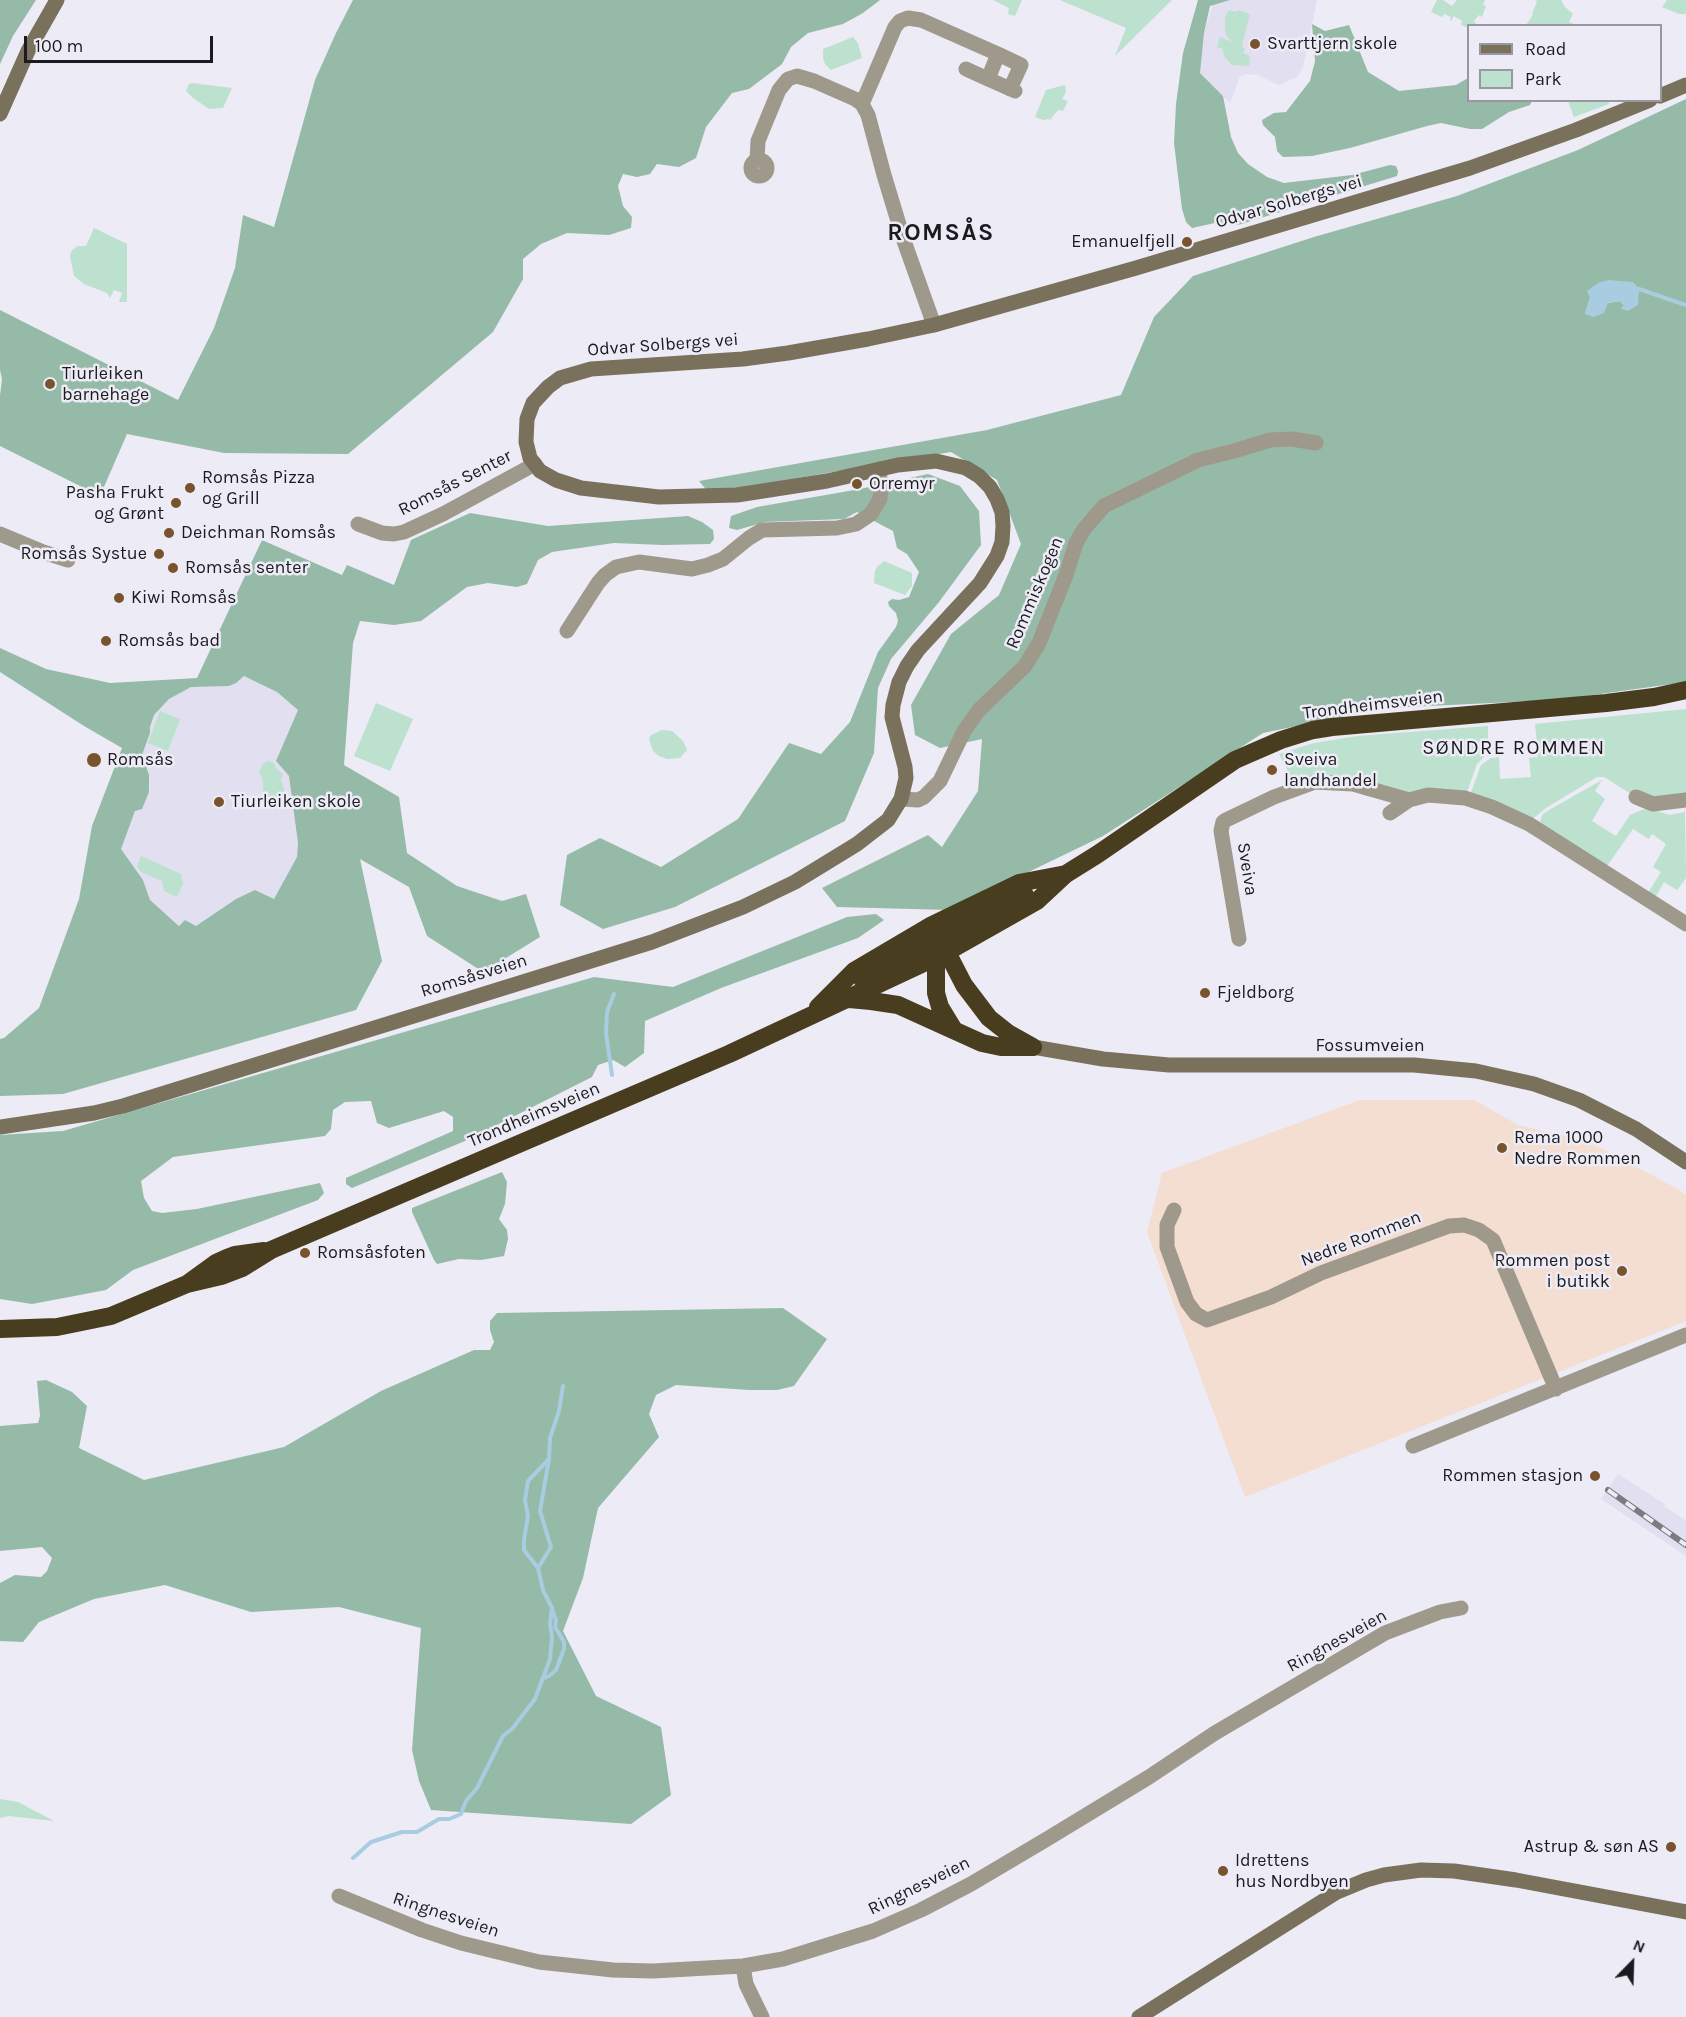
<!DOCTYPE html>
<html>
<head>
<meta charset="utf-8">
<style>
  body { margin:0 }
  #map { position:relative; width:1686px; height:2017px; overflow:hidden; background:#edebf5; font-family:Karla,sans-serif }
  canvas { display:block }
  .legend { position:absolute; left:1467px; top:24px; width:195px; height:78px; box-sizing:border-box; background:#edebf5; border:2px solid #99979f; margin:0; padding:8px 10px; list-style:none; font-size:18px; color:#1b1a1e }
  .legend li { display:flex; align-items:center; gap:12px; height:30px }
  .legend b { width:30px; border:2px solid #99979f }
  .north { position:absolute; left:1602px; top:1933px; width:60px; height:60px; -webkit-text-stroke:4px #edebf5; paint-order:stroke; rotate:23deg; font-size:16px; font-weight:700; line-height:24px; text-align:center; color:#1b1a1e }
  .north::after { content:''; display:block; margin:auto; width:21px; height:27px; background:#1b1a1e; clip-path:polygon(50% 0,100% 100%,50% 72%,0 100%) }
  .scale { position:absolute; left:24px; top:36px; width:189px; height:27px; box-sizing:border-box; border:3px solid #1b1a1e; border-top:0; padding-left:8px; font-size:18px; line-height:21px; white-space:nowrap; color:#1b1a1e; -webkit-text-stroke:4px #edebf5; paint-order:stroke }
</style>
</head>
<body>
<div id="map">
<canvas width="1686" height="2017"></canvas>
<ul class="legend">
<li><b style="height:8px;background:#79715c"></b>Road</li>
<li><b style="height:16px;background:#bce1ce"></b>Park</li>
</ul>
<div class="north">N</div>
<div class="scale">100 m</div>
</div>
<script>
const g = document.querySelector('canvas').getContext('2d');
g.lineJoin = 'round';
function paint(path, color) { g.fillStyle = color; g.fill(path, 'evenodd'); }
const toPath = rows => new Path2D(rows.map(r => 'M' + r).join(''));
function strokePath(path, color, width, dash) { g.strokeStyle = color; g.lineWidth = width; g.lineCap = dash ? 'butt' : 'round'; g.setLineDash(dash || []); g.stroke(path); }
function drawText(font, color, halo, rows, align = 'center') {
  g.font = font + ' Karla,sans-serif'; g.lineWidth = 5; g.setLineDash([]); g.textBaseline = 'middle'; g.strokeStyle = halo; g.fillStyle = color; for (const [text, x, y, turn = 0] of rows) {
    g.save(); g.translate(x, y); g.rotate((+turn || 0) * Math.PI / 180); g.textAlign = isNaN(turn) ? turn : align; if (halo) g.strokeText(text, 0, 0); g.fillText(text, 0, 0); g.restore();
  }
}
const built = toPath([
  [1214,0,1317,0,1303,67,1297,77,1279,85,1257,75,1245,74,1240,76,1230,103,1200,73,1204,33],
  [244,676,277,692,298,710,276,761,289,776,298,843,297,857,274,899,255,890,236,899,196,926,185,920,180,926,150,900,143,880,121,849,135,811,150,788,149,775,142,755,150,733,150,727,154,715,169,699,191,687,229,686,236,683],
  [1618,1474,1665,1504,1664,1506,1686,1521,1686,1556,1601,1499]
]);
const industrial = toPath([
  [1360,1100,1474,1100,1518,1125,1587,1141,1678,1189,1686,1195,1686,1321,1245,1497,1147,1232,1162,1173]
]);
const green = toPath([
  [993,0,1022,0,1015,16,1008,14,1009,8],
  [1060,0,1172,0,1115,56,1126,28],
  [1437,0,1443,0,1452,6,1457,0,1485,0,1483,5,1486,6,1482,17,1479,15,1474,21,1476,24,1466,27,1461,25,1462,21,1454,16,1451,21,1450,20,1451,17,1444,14,1442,17,1431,12],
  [1535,0,1561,0,1565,7,1573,14,1569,22,1577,25,1526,25,1533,15,1532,14,1537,1],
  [1667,0,1686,0,1686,14,1679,14,1662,7],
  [1229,10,1236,12,1238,10,1250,14,1242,46,1245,49,1243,53,1250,56,1249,66,1232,65,1224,56,1223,49,1217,47,1220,37,1232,42,1227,36,1225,30,1225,17],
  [853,37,858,43,862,58,831,70,825,64,823,58,823,49],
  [192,83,232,88,223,108,209,109,192,97,186,91,189,84],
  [1065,85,1066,92,1062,99,1068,101,1063,111,1058,110,1050,120,1048,119,1043,120,1035,117,1046,90],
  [1568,101,1608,101,1609,104,1574,117],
  [94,228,127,244,127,302,119,302,122,293,114,290,110,298,107,293,84,284,74,276,70,256,72,250,78,246,86,246],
  [884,561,912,573,912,586,905,595,874,583,875,571,877,567],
  [376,703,413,719,390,771,354,756],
  [1686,709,1686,800,1636,797,1604,777,1597,777,1546,808,1530,821,1470,795,1481,765,1491,758,1499,757,1500,779,1531,777,1529,758,1538,757,1535,724],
  [160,711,180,719,168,751,148,743],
  [1488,726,1488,753,1477,764,1465,798,1297,788,1279,754,1314,743,1357,736],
  [662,730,672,731,683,741,687,750,680,758,667,759,659,756,653,751,649,739,651,735],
  [268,761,274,763,276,768,283,774,281,780,285,792,277,805,267,801,263,795,263,780,259,772,263,764],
  [1602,780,1595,791,1605,799,1592,821,1616,836,1630,815,1647,808,1670,815,1685,812,1686,878,1677,890,1664,882,1655,898,1648,893,1661,872,1653,867,1666,844,1652,834,1649,839,1633,829,1607,866,1540,823,1542,815,1549,810],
  [141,856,181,874,182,881,184,882,177,897,164,891,162,881,141,872,137,866],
  [0,1799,18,1802,54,1821,9,1816,0,1818]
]);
const forest = toPath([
  [0,0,36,0,13,36,0,64],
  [353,0,880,0,863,13,843,24,808,33,791,47,782,64,749,89,732,93,706,127,696,158,679,167,657,164,650,174,637,177,623,174,618,186,623,206,632,217,631,228,609,235,567,233,541,244,523,259,523,279,493,332,348,454,224,453,127,434,100,496,0,446,0,396,2,379,0,370,0,310,178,400,214,328,235,268,243,215,274,227,315,80,336,33],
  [1198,0,1230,0,1210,6,1204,33,1200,73,1223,96,1231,137,1238,153,1248,164,1267,177,1284,183,1352,175,1390,165,1396,166,1398,171,1397,176,1238,225,1215,223,1192,228,1186,222,1182,209,1174,143,1176,104,1183,53],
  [1312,24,1325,31,1349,25,1368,72,1399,91,1456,85,1468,78,1468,100,1532,101,1530,105,1509,112,1482,129,1470,129,1441,123,1427,126,1350,148,1312,156,1283,157,1277,151,1275,137,1263,125,1262,120,1274,113,1286,112,1310,81,1315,61],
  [1686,99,1686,682,1557,700,1385,708,1263,733,1103,836,950,910,837,907,822,888,928,835,942,847,978,791,982,739,940,748,915,735,911,705,951,634,999,595,1021,544,997,480,951,452,709,493,699,481,987,430,1121,395,1154,317,1193,276,1314,237,1457,196,1578,150],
  [1639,289,1621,308,1624,305,1620,301,1608,303,1585,314,1590,298],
  [928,474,960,486,979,511,981,545,939,602,891,659,878,688,874,753,845,821,675,907,603,929,560,905,567,855,600,838,661,867,738,819,789,743,821,754,850,722,878,652,896,627,898,621,896,613,889,606,888,602,892,599,899,600,909,597,919,572,907,554,897,548,893,531,857,512,844,519,765,522,737,530,729,528,731,516,757,507,860,489],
  [470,513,548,526,688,516,702,522,713,530,714,539,710,544,663,545,614,543,552,552,538,560,527,584,517,587,488,583,467,587,421,621,394,625,360,621,353,643,344,765,399,797,407,853,457,886,502,901,526,894,540,937,483,972,427,936,409,887,360,859,382,961,356,1010,63,1094,0,1096,0,1039,4,1038,39,1008,79,899,92,826,122,748,84,726,0,672,0,648,46,669,110,683,197,678,262,540,342,575,347,565,394,585,411,540],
  [244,676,277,692,298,710,276,761,289,776,298,843,297,857,274,899,255,890,236,899,196,926,185,920,179,926,150,900,143,880,121,849,135,811,142,809,149,792,149,775,142,755,150,733,150,727,154,715,169,699,191,687,229,686,236,683],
  [876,914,884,920,858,938,721,988,645,1021,644,1053,625,1067,613,1060,598,1065,592,1077,465,1141,352,1188,346,1184,346,1178,453,1131,453,1117,444,1111,389,1128,377,1123,371,1101,345,1102,333,1110,331,1129,325,1136,173,1157,141,1181,144,1198,152,1211,162,1213,197,1209,320,1183,324,1193,318,1200,133,1270,106,1290,32,1304,0,1299,0,1135,63,1131,594,977,673,987,847,917],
  [502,1172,507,1182,505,1204,499,1219,507,1230,508,1239,504,1256,481,1260,459,1259,437,1264,434,1260,412,1212,412,1208],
  [783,1308,827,1339,794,1386,777,1390,749,1390,676,1385,656,1395,649,1414,659,1437,598,1508,583,1578,563,1631,596,1696,661,1727,671,1795,631,1824,431,1810,419,1781,412,1750,421,1628,339,1607,251,1612,165,1585,94,1599,39,1622,23,1642,0,1641,0,1583,15,1575,41,1577,47,1571,52,1558,42,1547,0,1551,0,1426,38,1423,40,1416,37,1381,46,1380,72,1392,87,1406,79,1448,144,1480,284,1447,381,1391,474,1350,490,1350,494,1342,490,1330,490,1321,497,1313]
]);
const water = toPath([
  [1608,280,1633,282,1639,289,1638,305,1628,311,1621,309,1624,305,1620,301,1608,303,1604,313,1593,317,1585,314,1590,298,1587,291,1598,283]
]);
const stream = toPath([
  [1639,289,1686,305],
  [612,1075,606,1033,607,1012,614,994],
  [538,1568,551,1547,540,1511,549,1459],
  [542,1679,549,1676,556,1670,564,1649,564,1642,555,1627,556,1620,552,1609],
  [353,1858,371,1842,402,1832,417,1832,439,1819,449,1819,461,1814,466,1801,477,1788,503,1736,512,1729,535,1699,550,1659,552,1637,550,1624,552,1608,543,1590,538,1568,524,1550,524,1540,528,1516,525,1500,528,1481,549,1459,550,1438,559,1411,563,1386]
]);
const street = toPath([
  [998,54,1021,65,1010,89],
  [966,69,988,79],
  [862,104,895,27,900,21,908,18,921,20,998,54,988,79,1015,91],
  '751 168a8 8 0 1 1 16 0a8 8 0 1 1-16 0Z',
  [757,160,758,141,779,90,788,79,797,76,814,81,855,99,862,104,868,115,884,175,904,241,934,325],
  [358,524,382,533,394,534,404,532,443,514,535,464],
  [0,534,43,552,68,560],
  [567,631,598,583,605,575,616,567,639,562,692,569,708,565,723,559,749,538,762,530,837,528,856,524,871,514,880,499,881,488,879,469],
  [1636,797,1653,804,1686,800],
  [901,799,918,800,924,797,940,781,964,731,979,710,1025,666,1039,643,1066,575,1076,543,1084,529,1104,506,1198,460,1234,451,1270,440,1292,439,1316,443],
  [1390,813,1409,800,1428,795,1465,798,1492,807,1529,824,1686,924],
  [1239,939,1221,831,1223,822,1226,820,1274,797,1315,782,1353,784,1409,800],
  [1174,1210,1167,1225,1167,1247,1187,1302,1196,1314,1207,1320,1271,1297,1321,1273,1449,1226,1464,1225,1479,1230,1493,1240,1556,1389],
  [1413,1446,1686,1335],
  [339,1896,422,1930,461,1943,539,1962,613,1970,653,1971,743,1966,783,1959,873,1931,921,1910,971,1884,1047,1839,1149,1777,1215,1733,1385,1633,1440,1612,1461,1608],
  [743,1966,746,1984,762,2017]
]);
const secondary = toPath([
  [1660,96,1686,85],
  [0,114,28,51,57,0],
  [1033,1047,1103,1059,1169,1065,1414,1065,1476,1071,1534,1084,1579,1100,1636,1129,1686,1162],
  [0,1127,94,1113,123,1106,652,942,743,907,795,882,857,844,888,820,901,799,906,778,905,767,892,717,893,705,899,682,907,666,918,650,980,583,997,556,1002,542,1003,526,1002,512,997,499,990,487,979,476,966,468,936,461,898,465,827,481,737,495,659,497,581,488,556,480,540,471,530,458,526,442,527,419,533,403,548,387,560,378,591,369,743,359,788,353,868,339,934,325,1136,268,1470,168,1576,130,1650,100],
  [1139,2017,1337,1892,1366,1880,1384,1875,1421,1870,1454,1871,1516,1880,1686,1912]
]);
const highway = toPath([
  [863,981,888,966,936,942,947,952,964,985,989,1018,1008,1033,1033,1047],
  [849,999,871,1001,898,1005,982,1043,1001,1047,1031,1047],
  [818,1007,854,971,932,925,1019,883,1066,874],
  [954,1030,940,1007,936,993,936,942,1025,895],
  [187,1284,221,1276,242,1268,271,1250,729,1054,947,952,1037,901,1066,874,1098,854,1235,760,1281,740,1313,730,1332,727,1606,703,1654,697,1686,690],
  [0,1329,57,1327,111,1316,187,1284,216,1263,227,1258,235,1255,264,1251]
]);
const rail = toPath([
  [1608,1490,1686,1545]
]);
const markers = [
  [1255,44,6,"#78532d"],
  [1187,242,6,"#78532d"],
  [50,384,6,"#78532d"],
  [857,484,6,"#78532d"],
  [190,488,6,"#78532d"],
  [176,503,6,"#78532d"],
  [169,533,6,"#78532d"],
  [159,554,6,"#78532d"],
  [173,568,6,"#78532d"],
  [119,598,6,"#78532d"],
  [106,641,6,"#78532d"],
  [94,760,8,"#78532d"],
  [1272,770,6,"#78532d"],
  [219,802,6,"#78532d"],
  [1205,993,6,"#78532d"],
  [1502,1148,6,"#78532d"],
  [305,1253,6,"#78532d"],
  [1622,1271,6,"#78532d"],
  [1595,1476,6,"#78532d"],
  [1671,1847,6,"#78532d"],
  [1223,1871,6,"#78532d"]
];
const poiNames = [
  ["Svarttjern skole",1267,44],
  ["Emanuelfjell",1175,242,"right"],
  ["Tiurleiken",62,374],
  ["barnehage",62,395],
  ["Romsås Pizza",202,478],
  ["og Grill",202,499],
  ["Orremyr",869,484],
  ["Pasha Frukt",164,493,"right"],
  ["og Grønt",164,514,"right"],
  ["Deichman Romsås",181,533],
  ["Romsås Systue",147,554,"right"],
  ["Romsås senter",185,568],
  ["Kiwi Romsås",131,598],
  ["Romsås bad",118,641],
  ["Romsås",107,760],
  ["Sveiva",1284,760],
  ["landhandel",1284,781],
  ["Tiurleiken skole",231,802],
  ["Fjeldborg",1217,993],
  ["Rema 1000",1514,1138],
  ["Nedre Rommen",1514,1159],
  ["Romsåsfoten",317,1253],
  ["Rommen post",1610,1261,"right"],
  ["i butikk",1610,1282,"right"],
  ["Rommen stasjon",1583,1476,"right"],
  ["Astrup & søn AS",1659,1847,"right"],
  ["Idrettens",1235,1861],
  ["hus Nordbyen",1235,1882]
];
const streetNames = [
  ["Odvar Solbergs vei",1289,202,-16],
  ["Odvar Solbergs vei",663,345,-4],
  ["Romsås Senter",455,483,-27],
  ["Rommiskogen",1035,593,-67],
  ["Trondheimsveien",1373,705,-7],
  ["Sveiva",1247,869,81],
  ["Romsåsveien",474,976,-17],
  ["Fossumveien",1370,1046],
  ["Trondheimsveien",534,1115,-23],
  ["Nedre Rommen",1361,1239,-21],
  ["Ringnesveien",1337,1641,-29],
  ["Ringnesveien",919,1886,-26],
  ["Ringnesveien",446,1915,18]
];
const neighbourhoodNames = [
  ["SØNDRE ROMMEN",1514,748]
];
const districtNames = [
  ["ROMSÅS",941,233]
];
paint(built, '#e1dff0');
paint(industrial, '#f4ddd1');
paint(green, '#bce1ce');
paint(forest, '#95baa7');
paint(water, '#a8cde1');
strokePath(stream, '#a8cde1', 4);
strokePath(street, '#9e998a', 15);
strokePath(secondary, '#79715c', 15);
strokePath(highway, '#483d1e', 18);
strokePath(rail, '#7c7b82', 6);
strokePath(rail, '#edebf5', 4, [11]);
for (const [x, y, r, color] of markers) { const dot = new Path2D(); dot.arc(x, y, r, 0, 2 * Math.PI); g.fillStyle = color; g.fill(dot); strokePath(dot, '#edebf5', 2); }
drawText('18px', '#1b1a1e', '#edebf5', poiNames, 'left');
drawText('18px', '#1b1a1e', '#edebf5', streetNames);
g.letterSpacing = '1.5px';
drawText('20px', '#1b1a1e', '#edebf5', neighbourhoodNames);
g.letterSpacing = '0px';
g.letterSpacing = '1.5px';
drawText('bold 24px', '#1b1a1e', '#edebf5', districtNames);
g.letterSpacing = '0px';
</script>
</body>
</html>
